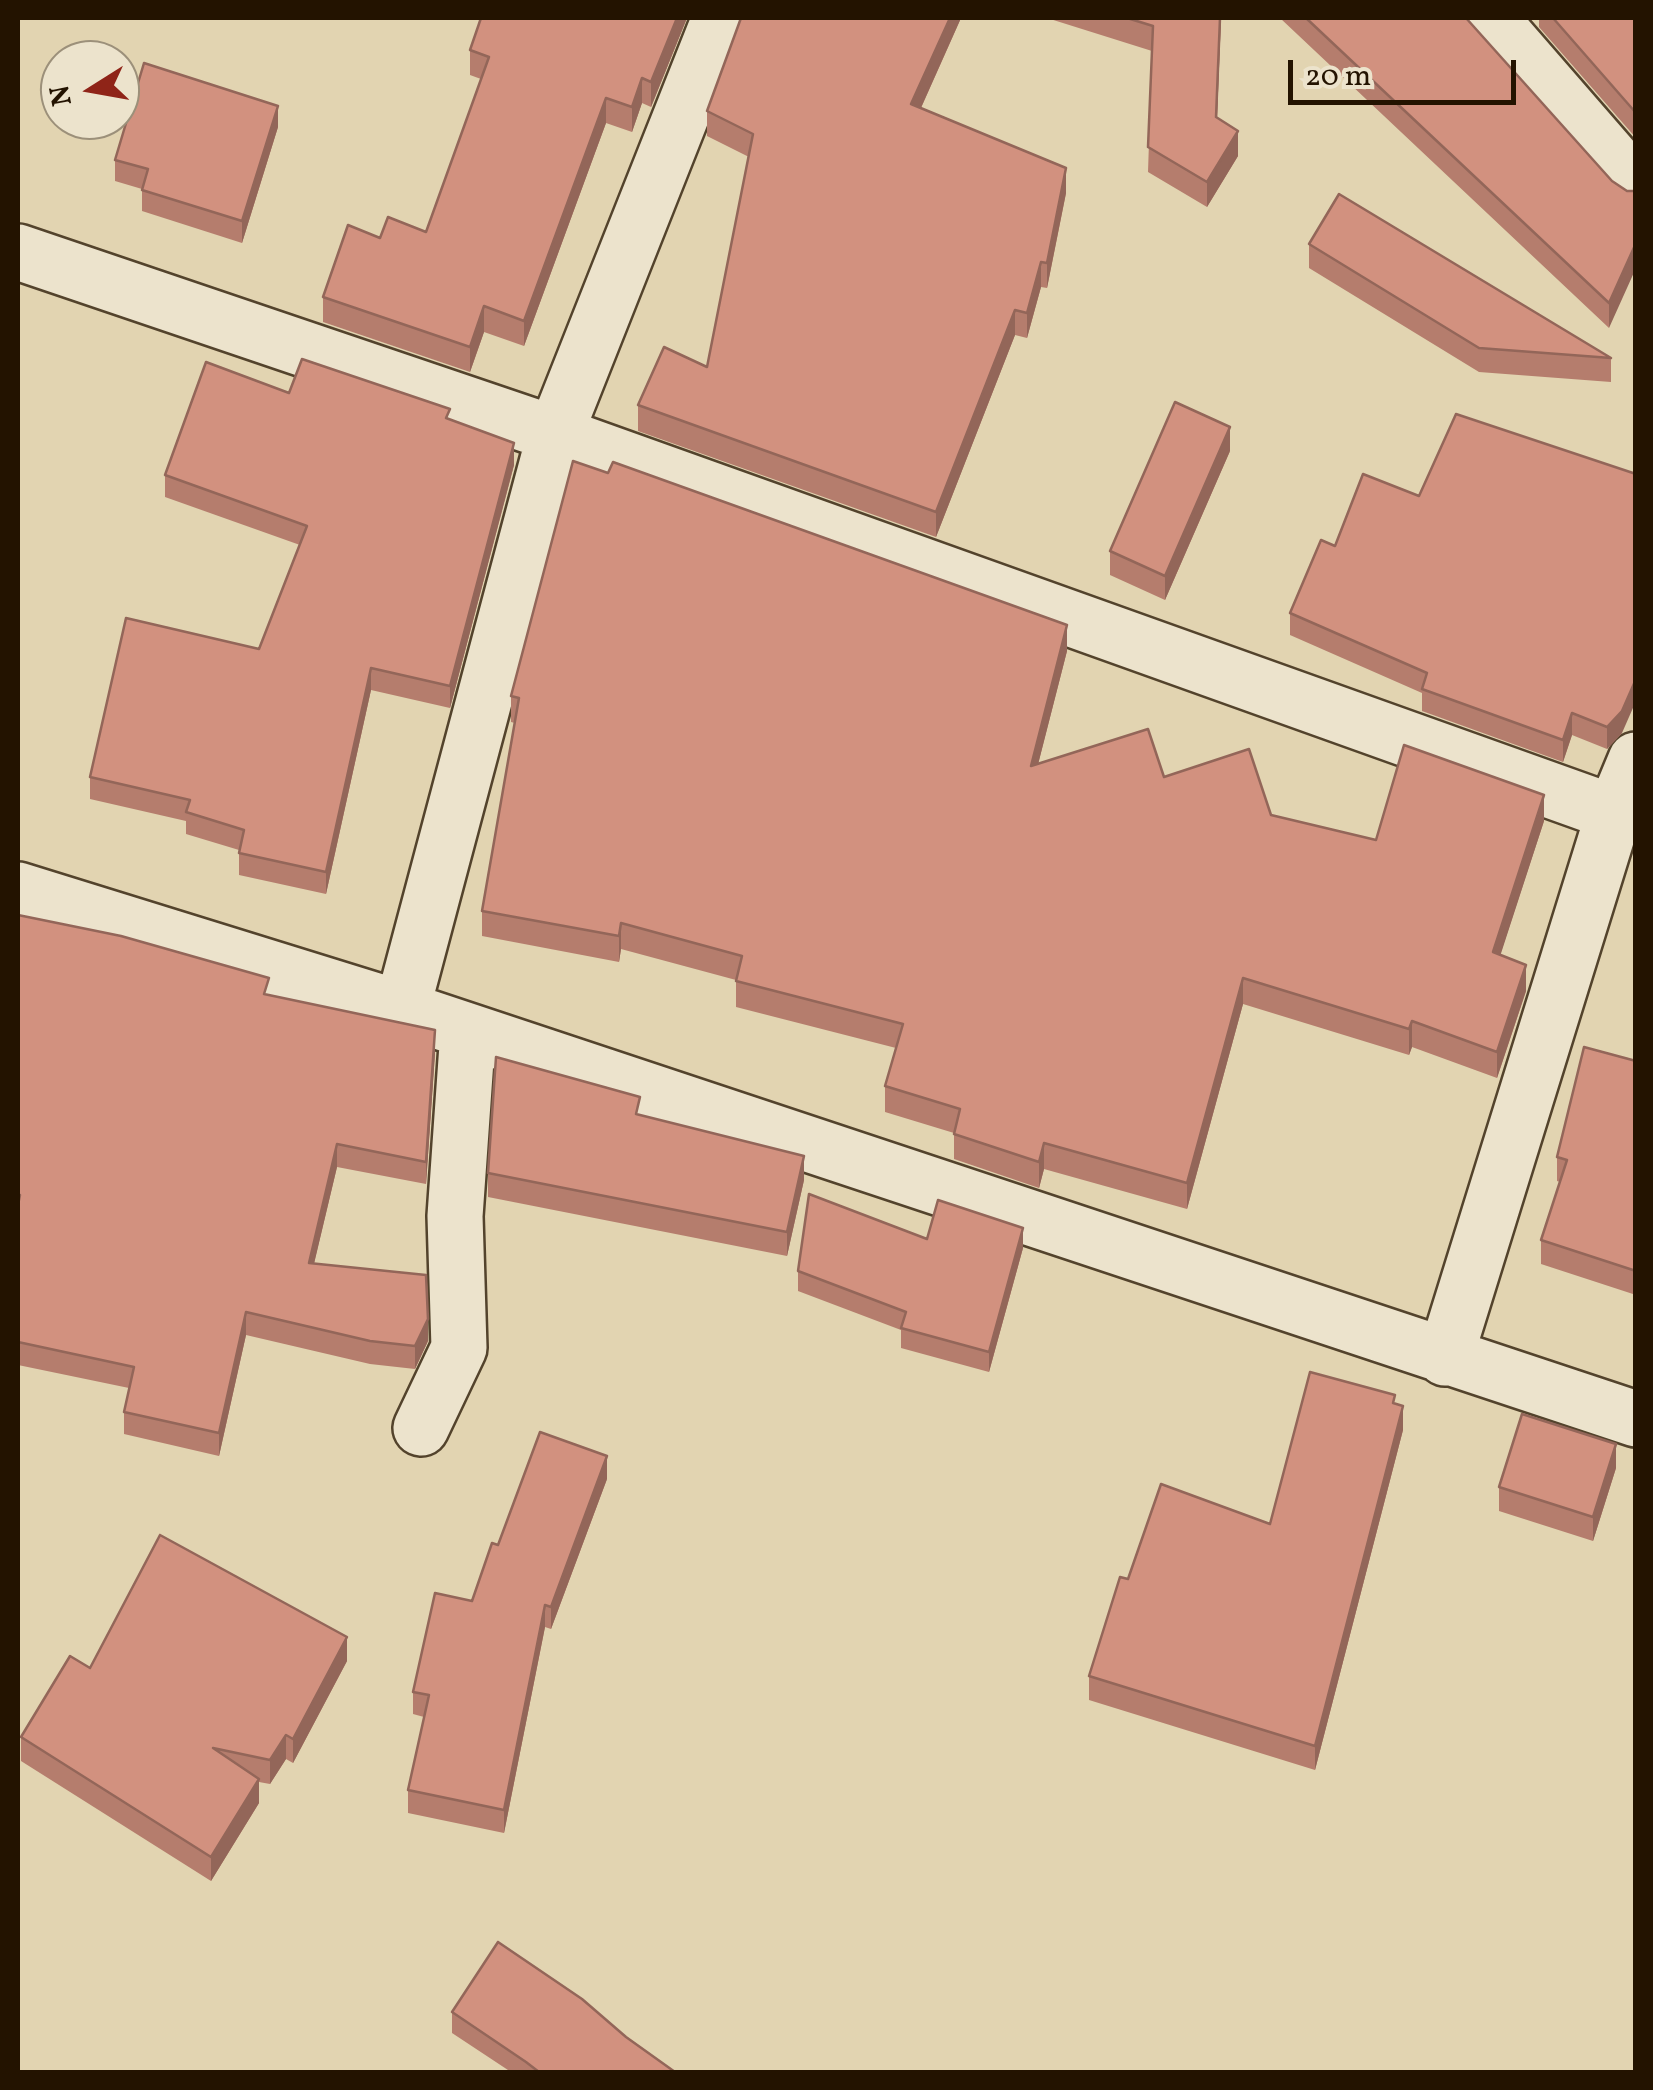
<!DOCTYPE html>
<html>
<head>
<meta charset="utf-8">
<style>
  body { margin:0 }
  #map { position:relative; width:1653px; height:2090px; overflow:hidden; background:#e2d4b1; font-family:Vollkorn,serif }
  canvas { display:block }
  .frame { position:absolute; inset:0; border:20px solid #231300; pointer-events:none }
  .north { position:absolute; left:40px; top:40px; width:100px; height:100px; box-sizing:border-box; background:#ece3cc; border:2px solid #9c907a; border-radius:50%; rotate:259deg; font-size:28px; font-weight:700; line-height:40px; text-align:center; color:#231300 }
  .north::after { content:''; display:block; margin:auto; width:35px; height:45px; background:#8f2418; clip-path:polygon(50% 0,100% 100%,50% 72%,0 100%) }
  .scale { position:absolute; left:1288px; top:60px; width:228px; height:45px; box-sizing:border-box; border:5px solid #231300; border-top:0; padding-left:12px; font-size:30px; line-height:35px; white-space:nowrap; color:#231300; -webkit-text-stroke:8px #ece3cc; paint-order:stroke }
</style>
</head>
<body>
<div id="map">
<canvas width="1653" height="2090"></canvas>
<div class="frame"></div>
<div class="north">N</div>
<div class="scale">20 m</div>
</div>
<script>
const g = document.querySelector('canvas').getContext('2d');
g.lineJoin = 'round';
const toPath = rows => new Path2D(rows.map(r => 'M' + r).join(''));
function strokePath(path, color, width, dash) { g.strokeStyle = color; g.lineWidth = width; g.lineCap = dash ? 'butt' : 'round'; g.setLineDash(dash || []); g.stroke(path); }
function paint(path, color) { g.fillStyle = color; g.fill(path, 'evenodd'); }
const minor = toPath([
  [1490,18,1636,186],
  [18,252,555,434,1614,813],
  [18,890,402,1009,1636,1419],
  [402,1009,555,434,720,18],
  [1445,1358,1614,813,1636,760],
  [421,1428,459,1348,455,1216,468,1031]
]);
const wall = toPath([
  [481,18,687,18,651,107,642,103,632,132,606,123,524,346,484,332,470,372,323,322,323,297,380,238,426,232,481,79,470,75,470,50],
  [741,18,961,18,921,108,1066,193,1047,288,1041,287,1027,338,1015,335,936,537,638,431,638,405,707,367,749,157,707,136,707,111],
  [1047,18,1221,18,1217,118,1238,156,1207,207,1148,172,1152,51],
  [1280,18,1466,18,1612,181,1609,328],
  [1539,18,1636,18,1636,138,1539,27],
  [278,127,242,243,142,211,142,189,115,181,115,160],
  [1309,244,1611,358,1611,382,1479,372,1309,268],
  [289,393,450,420,514,465,450,708,371,690,326,894,239,875,239,850,186,834,186,821,90,799,90,777,259,649,300,545,165,497,165,475],
  [1230,451,1165,600,1110,575,1110,551],
  [1335,546,1622,733,1607,749,1572,735,1563,762,1422,711,1422,693,1290,635,1290,613],
  [1067,651,1038,764,1164,777,1271,815,1376,840,1544,821,1500,955,1526,991,1497,1078,1412,1047,1409,1055,1243,1004,1187,1209,1044,1169,1039,1188,954,1159,954,1133,885,1112,885,1086,896,1048,736,1007,736,980,621,949,619,962,482,936,482,911,515,723,511,722,511,696],
  [18,915,269,995,435,1053,426,1184,337,1167,314,1263,428,1341,415,1369,370,1364,246,1335,219,1456,124,1434,124,1412,129,1388,18,1365],
  [1636,1061,1636,1295,1541,1264,1541,1240,1560,1182,1557,1181,1557,1157],
  [640,1115,804,1180,787,1256,488,1197,488,1173],
  [927,1239,1023,1248,989,1372,901,1348,901,1330,798,1291,798,1271],
  [1395,1404,1403,1430,1315,1770,1089,1700,1089,1676,1270,1524],
  [1616,1468,1593,1541,1499,1511,1499,1487],
  [607,1479,551,1629,545,1627,504,1833,408,1813,408,1790,424,1717,413,1714,413,1692,472,1601,498,1545],
  [347,1661,293,1763,286,1759,270,1784,259,1782,259,1803,211,1881,21,1761,21,1737,90,1668],
  [452,2012,626,2037,675,2072,511,2072,452,2033]
]);
const shadedWall = toPath([
  [677,18,687,18,651,107,651,82],
  [950,18,961,18,911,130,911,104],
  [1220,18,1221,18,1216,143,1216,117],
  [642,78,642,103,632,132,632,107],
  [606,98,606,123,524,346,524,321],
  [278,106,278,127,242,243,242,221],
  [1238,131,1238,156,1207,207,1207,182],
  [1066,168,1066,193,1047,288,1047,263],
  [1636,243,1636,268,1609,328,1609,303],
  [1041,262,1041,287,1027,338,1027,313],
  [484,306,484,332,470,372,470,347],
  [1015,310,1015,335,936,537,936,512],
  [1230,427,1230,451,1165,600,1165,576],
  [514,443,514,465,450,708,450,686],
  [1067,625,1067,651,1031,792,1031,766],
  [371,668,371,690,326,894,326,872],
  [1636,679,1636,701,1622,733,1607,749,1607,727],
  [1572,713,1572,735,1563,762,1563,740],
  [1544,795,1544,821,1493,978,1493,952],
  [621,923,621,949,619,962,619,936],
  [1526,965,1526,991,1497,1078,1497,1052],
  [1243,978,1243,1004,1187,1209,1187,1183],
  [1412,1021,1412,1047,1409,1055,1409,1029],
  [435,1030,435,1053,426,1184,426,1162],
  [1044,1143,1044,1169,1039,1188,1039,1162],
  [337,1144,337,1167,309,1285,309,1263],
  [804,1156,804,1180,787,1256,787,1232],
  [1023,1228,1023,1248,989,1372,989,1352],
  [246,1312,246,1335,219,1456,219,1433],
  [428,1319,428,1341,415,1369,415,1346],
  [1403,1406,1403,1430,1315,1770,1315,1746],
  [1616,1444,1616,1468,1593,1541,1593,1517],
  [607,1456,607,1479,551,1629,551,1607],
  [545,1605,545,1627,504,1833,504,1810],
  [347,1637,347,1661,293,1763,293,1739],
  [286,1735,286,1759,270,1784,270,1760],
  [259,1779,259,1803,211,1881,211,1857]
]);
const building = toPath([
  [481,18,677,18,651,82,642,78,632,107,606,98,524,321,484,306,470,347,323,297,348,225,380,238,388,217,426,232,489,57,470,50,481,18],
  [741,18,950,18,911,104,1066,168,1047,263,1041,262,1027,313,1015,310,936,512,638,405,664,347,707,367,753,134,707,111,741,18],
  [1127,18,1220,18,1216,117,1238,131,1207,182,1148,147,1153,26,1127,18],
  [1306,18,1466,18,1612,181,1627,191,1636,191,1636,243,1609,303,1306,18],
  [1553,18,1636,18,1636,113,1553,18],
  [144,63,278,106,242,221,142,190,148,169,115,160,144,63],
  [1339,194,1611,358,1479,348,1309,244,1339,194],
  [302,359,450,409,446,418,514,443,450,686,371,668,326,872,239,853,244,830,186,812,190,800,90,777,126,618,259,649,307,526,165,475,206,362,289,393,302,359],
  [1175,402,1230,427,1165,576,1110,551,1175,402],
  [1456,414,1636,474,1636,679,1622,711,1607,727,1572,713,1563,740,1422,689,1427,673,1290,613,1321,540,1335,546,1363,474,1419,496,1456,414],
  [573,461,608,473,613,462,1067,625,1031,766,1148,729,1164,777,1249,749,1271,815,1376,840,1404,745,1544,795,1493,952,1526,965,1497,1052,1412,1021,1409,1029,1243,978,1187,1183,1044,1143,1039,1162,954,1134,960,1109,885,1086,903,1024,736,981,742,956,621,923,619,936,482,911,519,698,511,696,573,461],
  [18,915,121,936,269,978,264,994,435,1030,426,1162,337,1144,309,1263,426,1275,428,1319,415,1346,370,1341,246,1312,219,1433,124,1412,134,1367,18,1342,18,1205,20,1195,18,1195,18,915],
  [1584,1047,1636,1061,1636,1271,1541,1240,1567,1160,1557,1157,1584,1047],
  [496,1057,640,1097,636,1114,804,1156,787,1232,488,1173,496,1057],
  [809,1194,927,1239,938,1200,1023,1228,989,1352,901,1328,906,1312,798,1271,809,1194],
  [1310,1372,1395,1395,1393,1403,1403,1406,1315,1746,1089,1676,1120,1577,1128,1579,1161,1484,1270,1524,1310,1372],
  [1522,1414,1616,1444,1593,1517,1499,1487,1522,1414],
  [540,1432,607,1456,551,1607,545,1605,504,1810,408,1790,429,1695,413,1692,435,1593,472,1601,492,1543,498,1545,540,1432],
  [160,1535,347,1637,293,1739,286,1735,270,1760,213,1748,259,1779,211,1857,21,1737,70,1656,90,1668,160,1535],
  [498,1942,582,1999,626,2037,675,2072,539,2072,526,2062,452,2012,498,1942]
]);
strokePath(minor, '#53432c', 60);
strokePath(minor, '#ece3cc', 55);
paint(wall, '#b57d6d');
paint(shadedWall, '#936659');
paint(building, '#d2917f');
strokePath(building, '#936659', 2.5);
</script>
</body>
</html>
